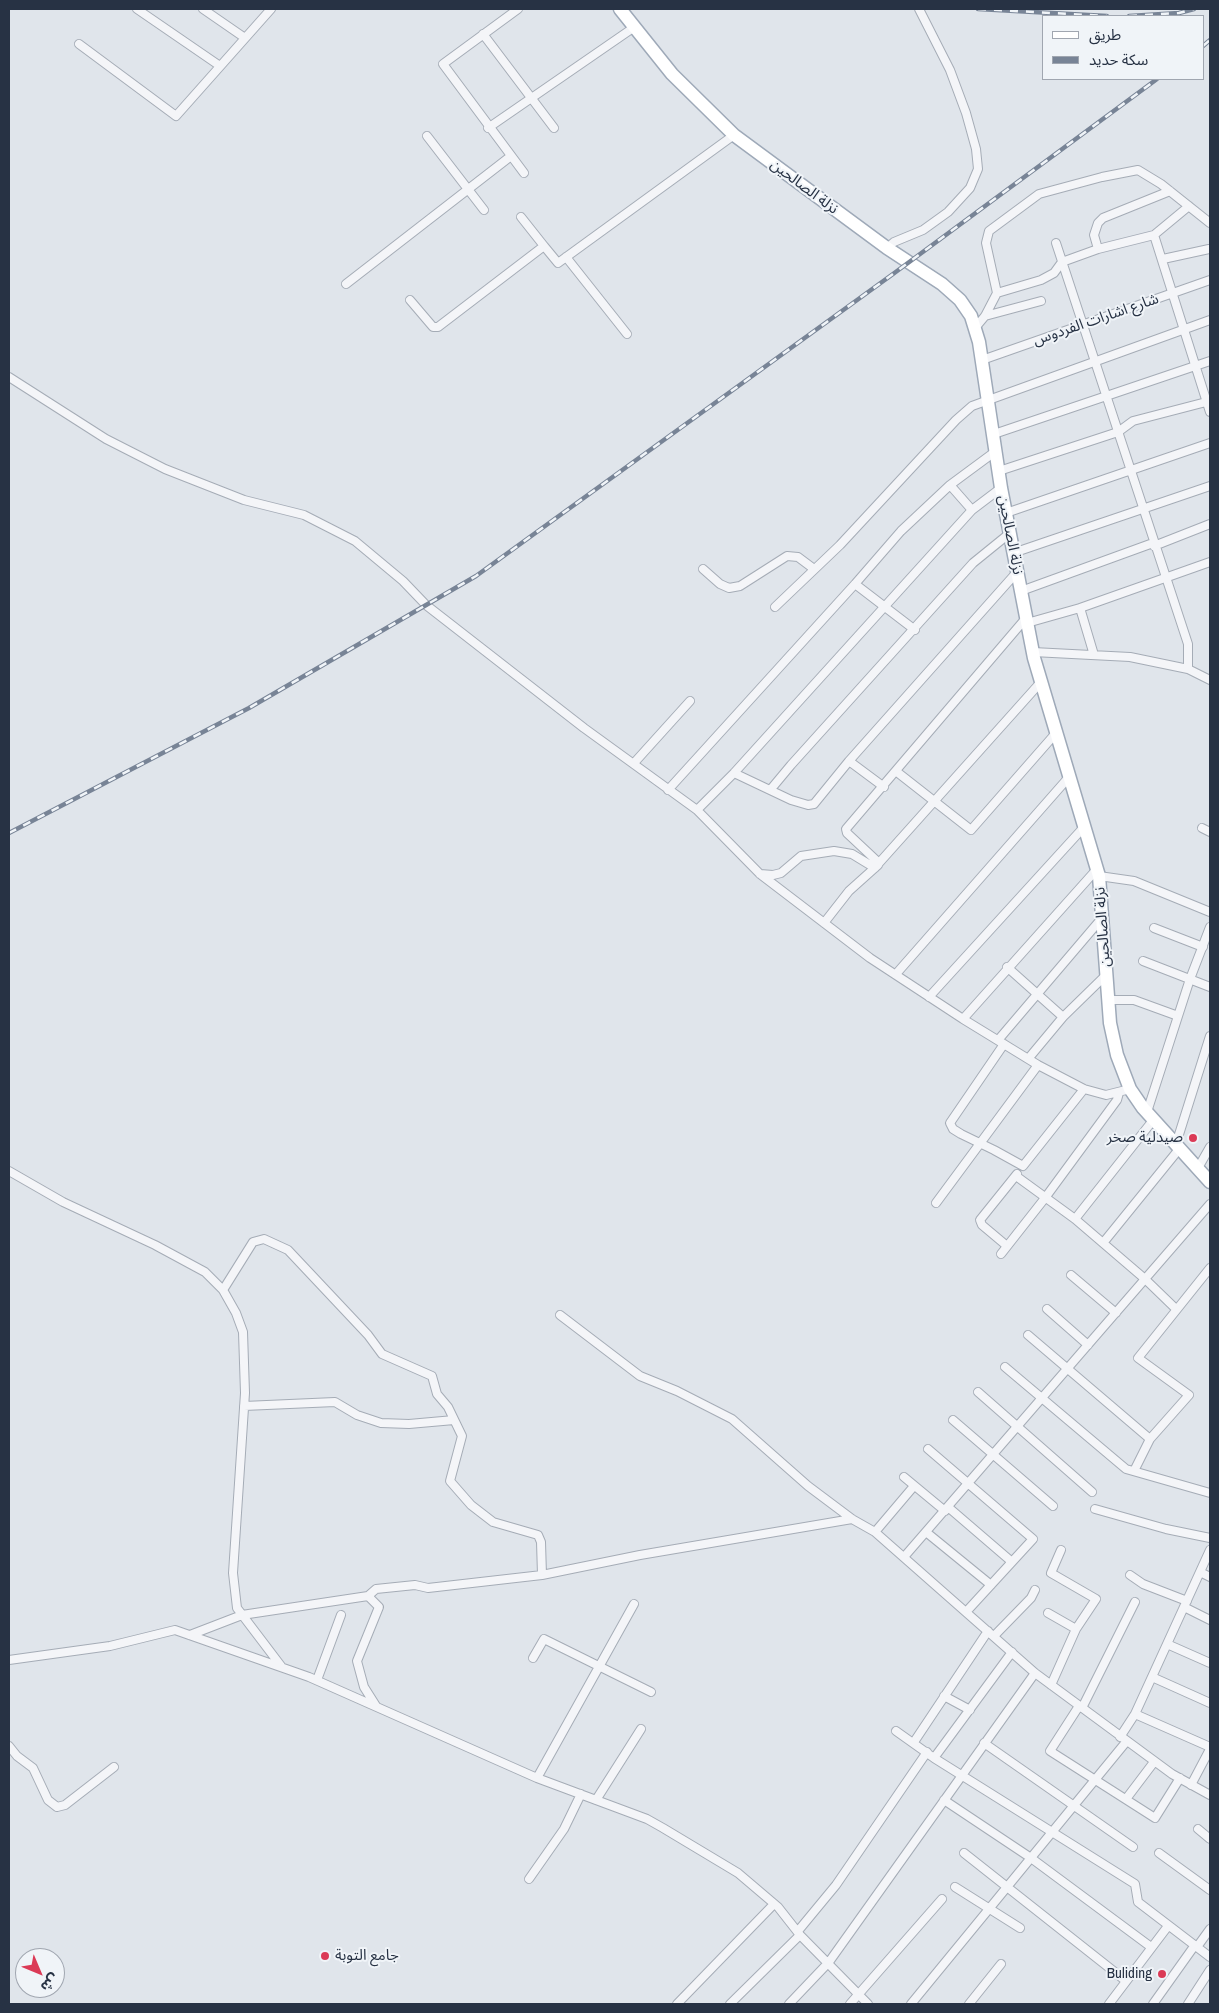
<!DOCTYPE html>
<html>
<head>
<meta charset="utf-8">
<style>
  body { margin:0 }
  #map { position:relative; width:1219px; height:2013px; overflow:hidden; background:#e0e5eb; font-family:"Archivo Narrow","Noto Sans Arabic",sans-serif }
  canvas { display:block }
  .frame { position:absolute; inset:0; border:10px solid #273244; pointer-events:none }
  .legend { position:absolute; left:1042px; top:15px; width:162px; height:65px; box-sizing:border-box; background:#f0f4f8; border:1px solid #a0a6b0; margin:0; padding:6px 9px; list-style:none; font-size:15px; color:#273244 }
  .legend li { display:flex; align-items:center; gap:10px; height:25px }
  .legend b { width:25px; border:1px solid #a0a6b0 }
  .north { position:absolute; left:15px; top:1948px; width:50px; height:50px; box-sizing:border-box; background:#f0f4f8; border:1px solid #a0a6b0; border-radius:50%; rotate:135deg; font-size:14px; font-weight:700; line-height:20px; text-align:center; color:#273244 }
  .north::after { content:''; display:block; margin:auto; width:18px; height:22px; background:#db3a56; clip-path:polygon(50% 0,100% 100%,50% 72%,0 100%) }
</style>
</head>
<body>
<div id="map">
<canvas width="1219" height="2013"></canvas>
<div class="frame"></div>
<ul class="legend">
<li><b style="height:6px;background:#fff"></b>طريق</li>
<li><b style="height:6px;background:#788496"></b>سكة حديد</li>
</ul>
<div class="north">ش</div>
</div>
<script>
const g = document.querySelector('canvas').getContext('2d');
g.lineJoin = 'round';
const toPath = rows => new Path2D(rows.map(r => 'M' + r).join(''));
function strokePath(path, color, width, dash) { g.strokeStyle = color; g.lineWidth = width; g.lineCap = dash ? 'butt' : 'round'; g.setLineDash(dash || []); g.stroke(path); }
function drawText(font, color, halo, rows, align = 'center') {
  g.font = font + ' "Archivo Narrow","Noto Sans Arabic",sans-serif'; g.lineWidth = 4; g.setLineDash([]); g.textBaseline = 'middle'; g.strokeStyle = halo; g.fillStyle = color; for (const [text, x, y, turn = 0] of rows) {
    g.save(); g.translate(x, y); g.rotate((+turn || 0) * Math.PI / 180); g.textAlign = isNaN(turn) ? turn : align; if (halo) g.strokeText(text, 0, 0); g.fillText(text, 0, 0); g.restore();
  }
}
const minor = toPath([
  [137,9,220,66],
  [203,9,245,38],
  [518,9,443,64,524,173],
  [483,34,554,128],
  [79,44,176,116,271,9],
  [488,128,633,28],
  [427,136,484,210],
  [521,217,544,246],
  [1154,235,1210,412],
  [1056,243,1188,644,1188,669],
  [887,248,894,242,923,230,948,212,970,188,978,169,976,149,966,113,950,70,919,9],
  [1098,249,1094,235,1098,223,1103,218,1170,191],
  [566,257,627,334],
  [1163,259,1209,249],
  [346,284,511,156],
  [997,293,1041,280,1054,273,1062,262,1098,249,1154,235,1189,206],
  [410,300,433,327,438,327,544,246,558,263,734,135],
  [985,316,1041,301],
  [975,328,985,316,997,293,986,243,989,231,1039,194,1102,177,1138,170,1161,184,1210,223],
  [982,360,1210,280],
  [9,377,106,439,165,469,244,500,304,515,355,541,403,581,426,605,584,728,697,810,760,874,870,958,963,1019,1038,1065,1084,1089,1106,1095,1130,1089],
  [994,434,1210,361],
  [999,471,1118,432,1133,421,1210,401],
  [950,485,972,510],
  [1006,513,1210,443],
  [1154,546,1210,524],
  [1013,553,1210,486],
  [703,569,720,584,729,588,740,586,787,556,798,557,814,569],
  [855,584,915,630],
  [1021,591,1153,543],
  [775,607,840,545,956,420,972,406,1210,320],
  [1026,618,846,829,847,833,879,863,1040,683],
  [1027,623,1080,608],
  [1033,652,1130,657,1188,669,1210,680],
  [1094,655,1080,608,1210,562],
  [849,761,884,787],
  [634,763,690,701],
  [897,772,971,830,1056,733],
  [734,773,791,800,808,805,814,804,849,761,1017,572],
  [771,789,791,765,973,563,1010,533],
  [668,790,855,584,901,531,950,485,996,451],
  [697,810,734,773,972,510,1001,488],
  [1202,828,1210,832],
  [760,874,773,875,781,873,801,856,834,851,852,854,875,868],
  [1099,876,1134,881,1210,912],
  [824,923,849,891,878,865],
  [1154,928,1203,947],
  [1143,961,1210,987],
  [1007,967,1063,1017],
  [896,974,1069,777],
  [929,997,1084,827],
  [1108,1000,1134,1000,1178,1016],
  [963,1019,1097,869],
  [999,1039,1102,918],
  [1004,1044,950,1123,953,1129,961,1134,994,1150,1023,1166,1084,1089],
  [1028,1059,1063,1017,1106,975],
  [1147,1112,1190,979,1210,927],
  [1176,1144,1210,1036],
  [1198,1168,1210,1147],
  [9,1171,63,1202,155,1245,205,1272,223,1290,236,1313,243,1332,245,1393,233,1573,237,1608,281,1666],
  [1016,1176,1075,1219,1145,1279,1176,1309],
  [936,1203,1038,1065],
  [1075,1219,1154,1119],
  [1103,1243,1180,1148],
  [1007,1246,982,1225,980,1220,1017,1174],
  [1001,1254,1045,1198,1117,1100,1119,1093],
  [1071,1275,1116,1313],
  [223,1290,253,1242,264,1239,288,1250,368,1335,382,1354,432,1376,437,1394,448,1407,462,1436,450,1481,471,1505,493,1522,538,1535,541,1542,542,1575],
  [1047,1309,1088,1345],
  [560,1315,640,1376,677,1391,732,1419,808,1486,852,1519,875,1532,1035,1673,1172,1774,1210,1795],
  [1028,1335,1150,1439],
  [1005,1367,1126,1469,1210,1493],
  [978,1392,1092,1492],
  [244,1406,335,1402,357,1415,381,1423,409,1424,454,1420],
  [953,1420,1053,1506],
  [928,1449,1033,1539,966,1612],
  [1134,1471,1150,1439,1189,1395,1138,1358,1210,1268],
  [904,1477,945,1511],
  [948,1507,1012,1562],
  [1095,1509,1166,1529,1210,1538],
  [875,1532,914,1486],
  [926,1532,991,1585],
  [904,1557,1210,1204],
  [1200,1572,1210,1577],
  [1130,1575,1143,1584,1187,1601],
  [368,1596,379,1607,357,1661,364,1687,376,1706],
  [1184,1607,1210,1620],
  [1048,1613,1076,1629],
  [190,1635,242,1615,368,1596,376,1589,415,1585,428,1588,542,1575,640,1555,852,1519],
  [994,1636,1031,1598,1035,1590],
  [1167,1644,1210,1663],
  [533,1658,544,1639,651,1692],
  [9,1660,110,1646,175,1630,309,1677,537,1778,647,1819,663,1828,738,1873,778,1907,800,1935,868,2004],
  [1152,1677,1210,1703],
  [317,1680,341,1615],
  [1051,1685,1076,1629,1096,1599,1051,1573,1061,1550],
  [944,1696,970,1710],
  [1079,1706,1050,1751,1155,1818,1180,1778],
  [1082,1708,1135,1602],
  [1135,1714,1210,1747],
  [896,1731,934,1758,1135,1884,1138,1902,1210,1957],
  [1120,1737,1135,1714,1210,1550],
  [914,1742,988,1631],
  [984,1743,1133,1847],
  [9,1746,17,1756,33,1768,48,1800,57,1807,65,1805,114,1767],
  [934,1758,1012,1652],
  [537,1778,634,1604],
  [1191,1785,1210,1749],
  [1126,1799,1154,1762],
  [596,1800,641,1729],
  [944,1800,1031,1858,1151,1947],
  [1198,1829,1210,1839],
  [964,1853,1126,1981],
  [1159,1853,1210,1890],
  [529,1879,564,1829,581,1794],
  [955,1887,1020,1928],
  [798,1931,836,1885,927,1752],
  [1197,1947,1210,1929],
  [677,2004,774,1904],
  [730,2004,800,1935],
  [789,2004,829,1962,1035,1673],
  [850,2004,942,1899],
  [911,2004,1126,1742],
  [969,2004,1001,1964],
  [1109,2004,1168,1926],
  [1153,2004,1195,1945],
  [1188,2004,1210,1970]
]);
const primary = toPath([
  [620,9,672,74,734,135,887,248,942,284,960,300,971,316,979,342,1001,488,1034,658,1099,876,1110,1023,1117,1055,1130,1089,1143,1108,1210,1182]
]);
const rail = toPath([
  [978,9,1107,16],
  [1129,16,1179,13,1194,9],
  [1203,46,1210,40],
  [9,833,249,708,476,576,893,274,1157,79]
]);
const markers = [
  [1193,1138,5,"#db3a56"],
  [325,1956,5,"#db3a56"],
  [1162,1974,5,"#db3a56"]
];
const streetNames = [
  ["نزلة الصالحين",804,187,37],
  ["شارع اشارات الفردوس",1096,320,-19],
  ["نزلة الصالحين",1010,535,79],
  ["نزلة الصالحين",1103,927,-94]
];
const poiNames = [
  ["صيدلية صخر",1183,1138],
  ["جامع التوبة",335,1956,"left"],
  ["Buliding",1152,1974]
];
strokePath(minor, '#a5acb6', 10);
strokePath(primary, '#9ea9b8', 15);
strokePath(minor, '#f4f5f8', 8);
strokePath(primary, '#fff', 12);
strokePath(rail, '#788496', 4.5);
strokePath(rail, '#f0f4f8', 2.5, [8]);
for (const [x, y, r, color] of markers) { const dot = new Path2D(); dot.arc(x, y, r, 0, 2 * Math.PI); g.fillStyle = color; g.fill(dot); strokePath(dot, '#f0f4f8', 2); }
drawText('15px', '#273244', '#f0f4f8', streetNames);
drawText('15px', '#273244', '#f0f4f8', poiNames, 'right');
</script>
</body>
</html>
